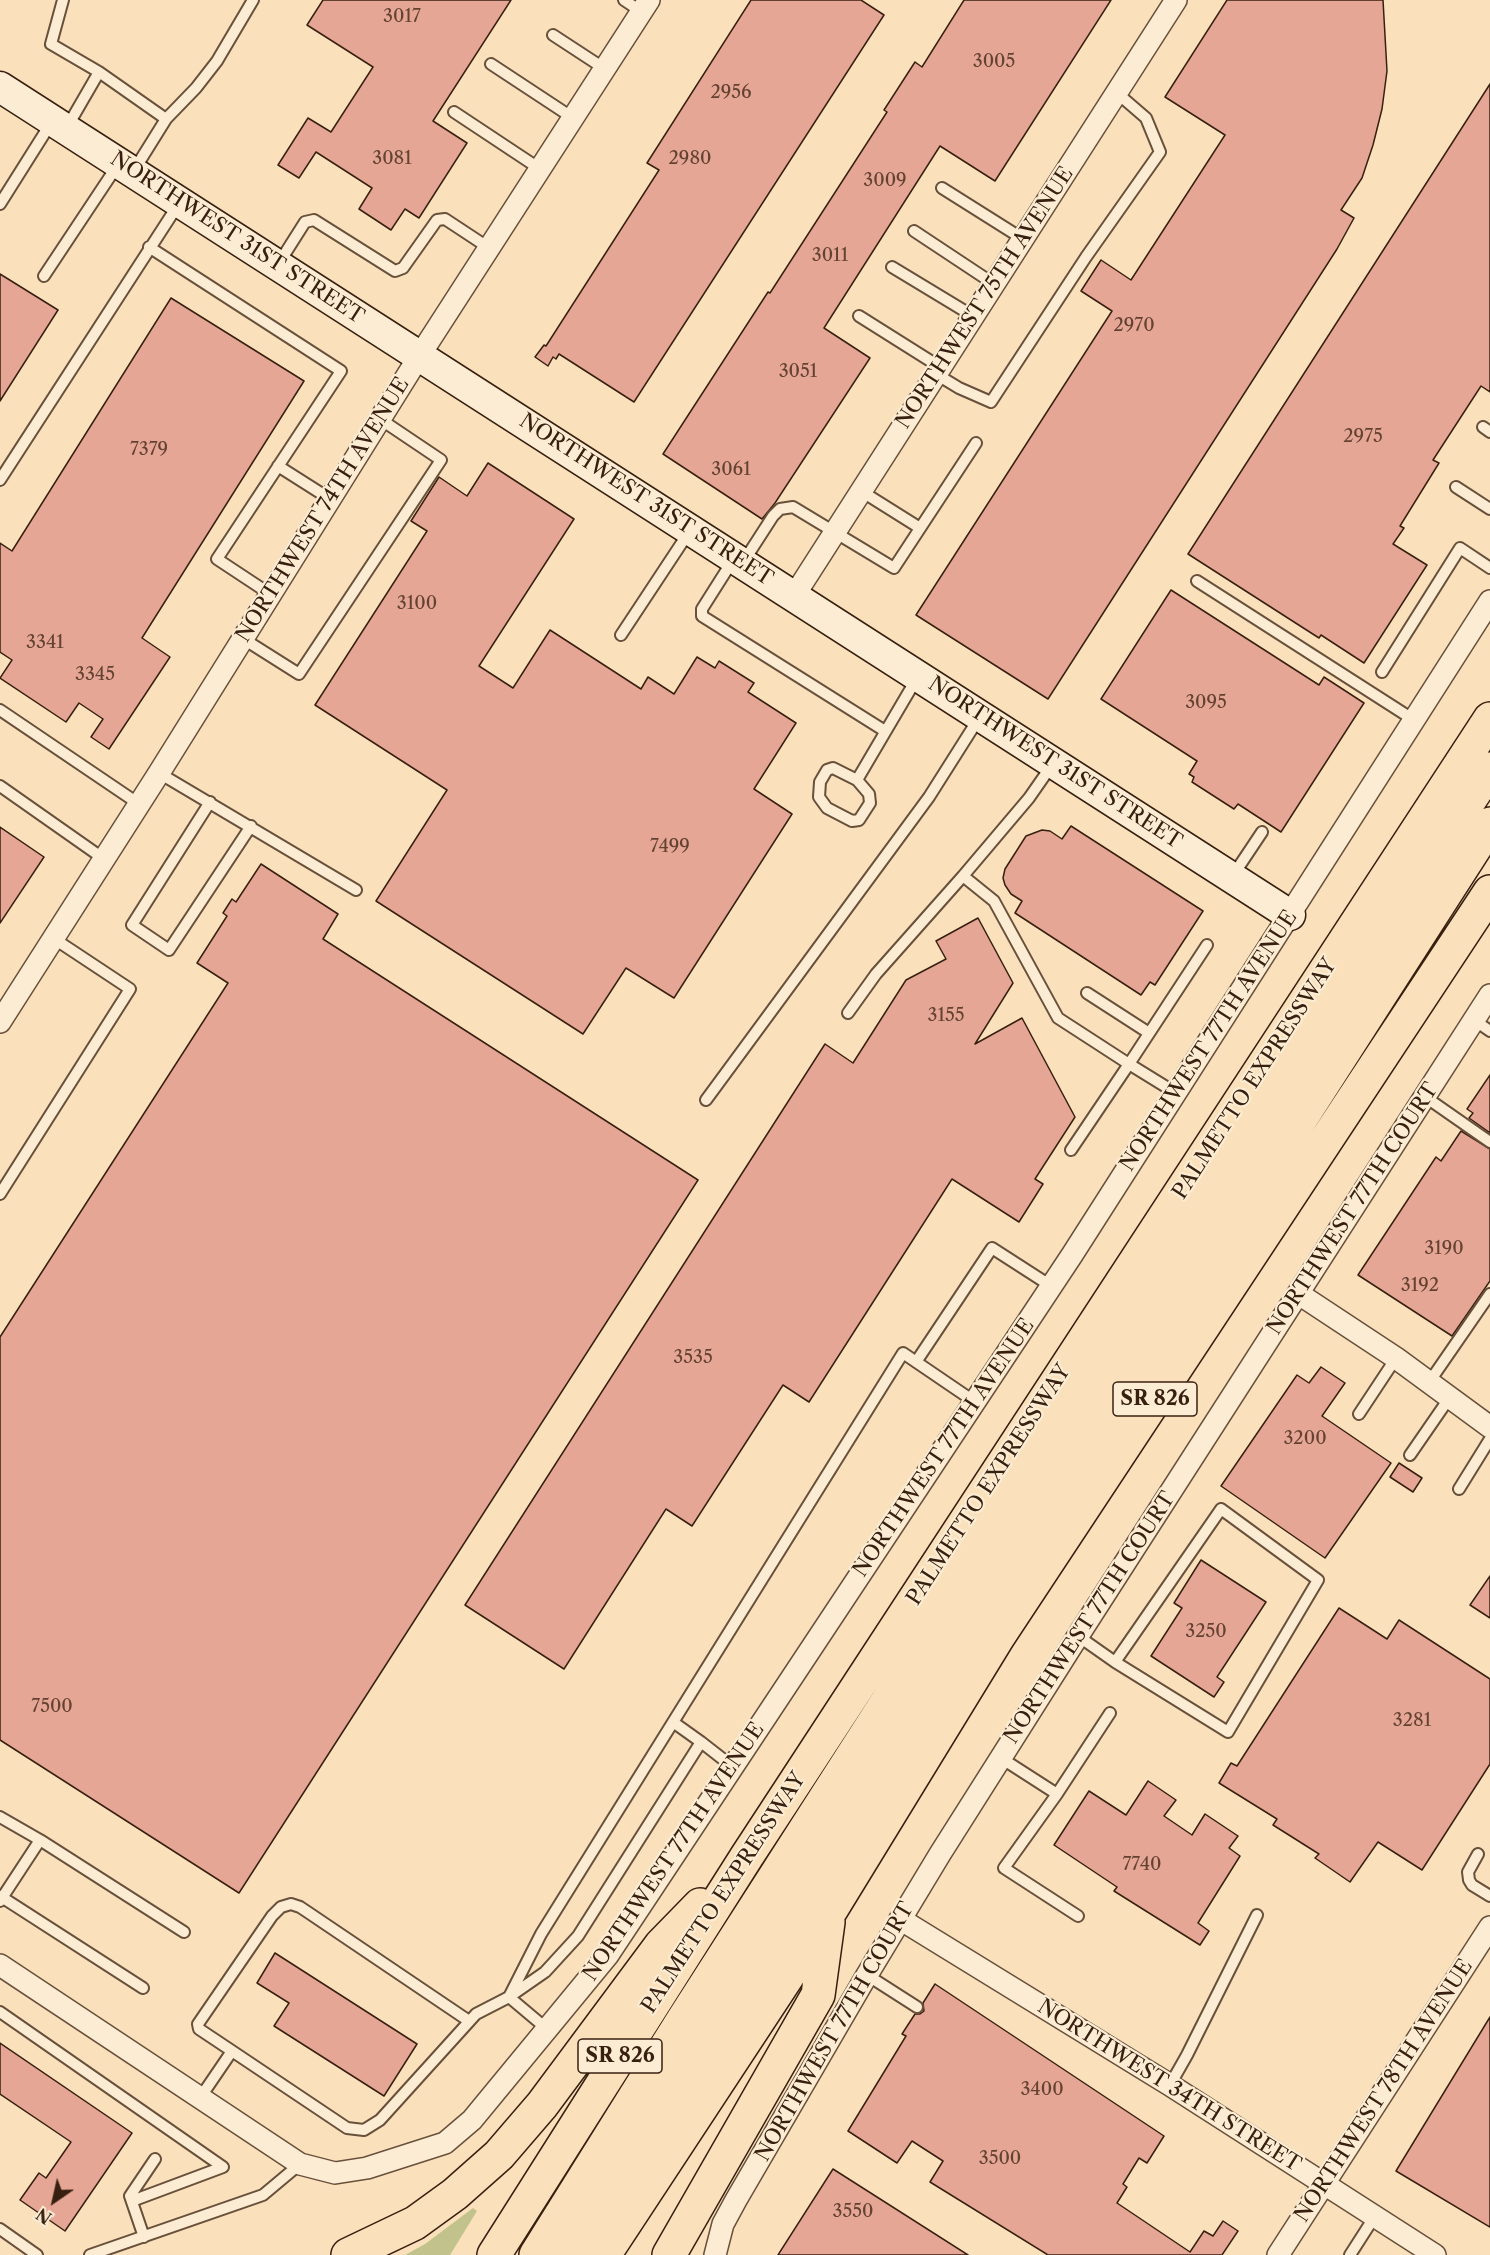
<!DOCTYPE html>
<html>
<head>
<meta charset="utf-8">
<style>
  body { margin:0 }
  #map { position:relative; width:1490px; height:2255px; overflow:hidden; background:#fae1bc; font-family:"Libre Caslon Text",serif }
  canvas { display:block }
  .north { position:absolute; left:24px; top:2171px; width:60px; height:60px; -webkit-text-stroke:4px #fcecd3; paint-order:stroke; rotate:214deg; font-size:16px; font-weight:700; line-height:24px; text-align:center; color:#382010 }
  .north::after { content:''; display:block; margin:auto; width:21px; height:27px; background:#382010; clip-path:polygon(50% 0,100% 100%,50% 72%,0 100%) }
</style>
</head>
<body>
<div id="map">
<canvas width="1490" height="2255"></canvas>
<div class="north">N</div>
</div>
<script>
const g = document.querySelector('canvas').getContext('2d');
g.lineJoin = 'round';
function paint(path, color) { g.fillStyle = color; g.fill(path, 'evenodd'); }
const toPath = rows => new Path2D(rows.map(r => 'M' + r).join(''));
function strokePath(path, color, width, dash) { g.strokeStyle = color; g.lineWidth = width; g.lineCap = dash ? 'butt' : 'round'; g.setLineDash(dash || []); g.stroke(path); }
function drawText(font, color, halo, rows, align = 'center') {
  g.font = font + ' "Libre Caslon Text",serif'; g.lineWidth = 4.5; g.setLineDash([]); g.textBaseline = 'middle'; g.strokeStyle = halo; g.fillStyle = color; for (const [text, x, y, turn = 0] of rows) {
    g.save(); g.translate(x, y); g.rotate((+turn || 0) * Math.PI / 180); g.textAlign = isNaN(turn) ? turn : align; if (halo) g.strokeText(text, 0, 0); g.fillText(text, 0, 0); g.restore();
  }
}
const green = toPath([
  [473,2208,477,2211,450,2255,405,2255,425,2244]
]);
const building = toPath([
  [323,0,511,0,433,121,467,143,419,218,405,209,391,230,359,209,372,188,316,152,299,178,278,165,308,118,331,132,373,67,307,25,323,0],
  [751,0,861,0,884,15,634,402,559,354,556,359,553,357,548,366,535,357,544,345,546,346,659,170,647,163,751,0],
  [964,0,1111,0,995,181,940,146,824,328,870,358,775,503,762,519,663,454,768,292,770,293,887,112,884,110,915,62,922,67,964,0],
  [1227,0,1383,0,1387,71,1382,109,1373,145,1362,178,1341,210,1354,218,1337,249,1048,699,916,615,1112,311,1081,291,1101,260,1131,280,1225,135,1165,97,1227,0],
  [1490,84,1490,392,1481,386,1433,460,1439,463,1400,526,1404,528,1393,544,1427,565,1364,663,1321,635,1319,638,1188,554,1490,84],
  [0,274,58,310,0,401,0,274],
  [171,298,304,381,142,638,170,657,109,749,91,737,103,719,79,703,66,722,0,678,12,660,0,652,0,543,12,551,171,298],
  [488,463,574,519,479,666,513,688,550,630,641,689,648,677,674,694,697,657,715,668,719,661,754,683,748,692,796,723,754,789,792,814,674,998,626,968,583,1034,376,901,447,790,315,705,427,531,411,521,439,477,467,496,488,463],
  [1171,590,1319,685,1324,677,1364,703,1281,832,1238,804,1234,809,1192,782,1194,777,1189,774,1197,761,1101,699,1171,590],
  [1071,826,1203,911,1155,985,1150,982,1141,995,1015,913,1022,901,1011,894,1005,885,1003,878,1005,869,1026,836,1042,830,1050,831,1062,839,1071,826],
  [0,827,44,857,0,923,0,827],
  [261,864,338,914,323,939,698,1180,239,1893,0,1740,0,1337,228,983,197,963,227,916,223,913,232,899,236,902,261,864],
  [978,918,1013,983,975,1044,1022,1018,1075,1117,1035,1179,1043,1184,1019,1222,952,1179,809,1402,783,1385,692,1526,666,1509,564,1669,465,1605,825,1044,853,1063,906,980,946,959,936,941,978,918],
  [1490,1075,1490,1133,1469,1118,1473,1113,1467,1109,1490,1075],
  [1461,1131,1490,1149,1490,1281,1452,1336,1358,1275,1436,1157,1441,1161,1461,1131],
  [1321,1367,1345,1383,1322,1416,1391,1463,1325,1558,1221,1486,1297,1375,1309,1383,1321,1367],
  [1399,1463,1422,1478,1413,1492,1390,1477,1399,1463],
  [1201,1560,1266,1602,1217,1677,1224,1682,1214,1697,1151,1656,1182,1608,1174,1603,1201,1560],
  [1490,1576,1490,1618,1470,1605,1490,1576],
  [1339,1608,1387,1639,1399,1620,1490,1679,1490,1764,1422,1870,1378,1842,1350,1882,1315,1858,1319,1854,1273,1825,1277,1819,1219,1783,1231,1763,1237,1766,1339,1608],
  [1148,1781,1176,1800,1164,1816,1192,1835,1205,1814,1238,1836,1229,1848,1240,1856,1198,1923,1209,1931,1200,1945,1114,1891,1117,1887,1054,1845,1089,1791,1126,1815,1148,1781],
  [275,1953,417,2044,384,2096,274,2026,289,2003,257,1983,275,1953],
  [935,1984,1164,2136,1147,2163,1139,2158,1123,2184,1127,2187,1117,2203,1190,2252,1204,2231,1213,2236,1223,2221,1238,2231,1222,2255,1048,2255,930,2182,943,2161,912,2141,897,2163,848,2131,906,2036,902,2034,915,2014,920,2014,924,2011,923,2003,935,1984],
  [1490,2017,1490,2227,1396,2171,1490,2017],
  [0,2043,132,2133,65,2231,20,2200,39,2173,46,2178,71,2142,0,2094,0,2043],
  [833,2169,968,2255,778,2255,833,2169]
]);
const lane = toPath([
  [63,0,51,44,99,72,66,129],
  [624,0,642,12],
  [553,35,605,69],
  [491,64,573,118],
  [99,72,166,119,196,88,217,61,253,0],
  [454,112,540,169],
  [133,172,166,119],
  [942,188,1023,239],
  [0,204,51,123],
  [914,231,994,284],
  [149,247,341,371,217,559,270,594],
  [279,263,305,222,314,220,395,271,403,268,437,220,445,219,489,248],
  [892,267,973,316],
  [44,276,117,166],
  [859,316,940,367],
  [936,374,959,388,991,402,1086,257,1160,152,1146,118,1117,93],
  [1483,427,1490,432],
  [278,466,330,499],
  [0,480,178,205],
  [1456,487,1490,509],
  [861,491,920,528],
  [733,560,702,609,702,616,885,731],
  [744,561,773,516,780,509,793,507,894,568,976,443],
  [1197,581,1414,720],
  [621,635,689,532],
  [242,638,299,674,441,460,380,419],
  [1382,672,1460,548,1490,568],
  [0,710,139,804],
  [833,768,857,780,869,794,870,803,859,820,852,821,827,808,819,797,820,782,827,770,833,768],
  [159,773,356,890],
  [857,780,917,678],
  [0,786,104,859],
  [210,802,132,925,169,950,251,826],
  [963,876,1029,798,1052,765],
  [1232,877,1262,832],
  [1087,993,1149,1033],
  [848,1013,876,974,963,876,994,901,1058,1018,1129,1064,1071,1150],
  [1474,1020,1490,1031],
  [1176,1093,1129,1064,1207,945],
  [1424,1096,1490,1142],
  [706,1100,929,797,979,718],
  [0,1194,130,989,53,938],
  [916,1362,992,1248,1051,1286],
  [1430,1381,1490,1294],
  [1359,1414,1396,1358],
  [1410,1455,1450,1397],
  [1459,1489,1490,1439],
  [1078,1636,1115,1662,1228,1732,1318,1580,1221,1509,1115,1662],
  [701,1742,733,1767],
  [1001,1758,1057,1794,1004,1868,1078,1916],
  [1057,1794,1110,1713],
  [0,1817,40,1840],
  [1478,1854,1468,1872,1469,1880,1472,1885,1490,1896],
  [0,1896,143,1988],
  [0,1901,40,1840,184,1932],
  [867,1975,917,2007],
  [0,2012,223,2167,132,2201],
  [547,2029,509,1997,545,1972,578,1936,701,1742,673,1722],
  [232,2051,199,2029,198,2024,272,1916,281,1907,291,1904,300,1907,309,1913,469,2021],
  [1170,2085,1187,2055,1257,1915],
  [200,2098,232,2051,347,2128,364,2130,380,2120,476,2014,509,1997,541,1934,903,1353,975,1402],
  [0,2229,37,2255],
  [144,2237,130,2196,155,2159],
  [90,2255,263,2195,300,2164],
  [1350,2255,1375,2216]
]);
const street = toPath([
  [794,596,1176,0],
  [0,1022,159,773,420,355,649,0],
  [1299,1294,1396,1358,1490,1427],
  [900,1919,1170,2085,1435,2255],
  [0,1965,300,2164,335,2173,367,2168,445,2143,472,2120,608,1955,1072,1255,1490,601],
  [715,2255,723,2224,736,2200,867,1975,940,1854,1078,1636,1490,995],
  [1278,2255,1490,1927]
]);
const secondary = toPath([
  [0,87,1290,915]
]);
const highway = toPath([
  [348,2255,415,2223,455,2194,499,2155,542,2105,661,1945,700,1905],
  [494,2255,747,1856,1490,719],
  [536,2255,683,2020,1355,973,1490,769],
  [571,2255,1490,824],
  [604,2255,829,1913,998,1637,1490,892],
  [669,2255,818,1995,828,1922]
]);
const numberNames = [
  ["3017",402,17],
  ["3005",994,62],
  ["2956",731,93],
  ["3081",392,159],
  ["2980",690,159],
  ["3009",885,181],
  ["3011",830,256],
  ["2970",1134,326],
  ["3051",798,372],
  ["2975",1363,437],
  ["7379",149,450],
  ["3061",731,470],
  ["3100",417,604],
  ["3341",45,643],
  ["3345",95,675],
  ["3095",1206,703],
  ["7499",670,847],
  ["3155",946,1016],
  ["3190",1444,1249],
  ["3192",1420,1286],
  ["3535",693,1358],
  ["3200",1305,1439],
  ["3250",1206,1632],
  ["7500",52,1707],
  ["3281",1412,1721],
  ["7740",1142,1865],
  ["3400",1042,2090],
  ["3500",1000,2159],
  ["3550",853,2212]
];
const shields = [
  [1155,1399,84],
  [620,2056,84]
];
const shieldNames = [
  ["SR 826",1155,1399],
  ["SR 826",620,2056]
];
const streetNames = [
  ["NORTHWEST 31ST STREET",237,238,33],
  ["NORTHWEST 75TH AVENUE",985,298,-57],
  ["NORTHWEST 31ST STREET",646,500,33],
  ["NORTHWEST 74TH AVENUE",323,510,-58],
  ["NORTHWEST 31ST STREET",1055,763,33],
  ["NORTHWEST 77TH AVENUE",1209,1041,-57],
  ["PALMETTO EXPRESSWAY",1255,1079,-57],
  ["NORTHWEST 77TH COURT",1353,1209,-57],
  ["NORTHWEST 77TH AVENUE",944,1448,-56],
  ["PALMETTO EXPRESSWAY",989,1485,-57],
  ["NORTHWEST 77TH COURT",1090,1618,-57],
  ["NORTHWEST 77TH AVENUE",674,1852,-56],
  ["PALMETTO EXPRESSWAY",724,1893,-57],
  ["NORTHWEST 77TH COURT",835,2032,-60],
  ["NORTHWEST 34TH STREET",1169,2086,32],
  ["NORTHWEST 78TH AVENUE",1384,2091,-57]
];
paint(green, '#c2c28d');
paint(building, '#e6a695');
strokePath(building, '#382010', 1.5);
strokePath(lane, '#68503b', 14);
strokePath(street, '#68503b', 24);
strokePath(secondary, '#382010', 33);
strokePath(highway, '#382010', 36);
strokePath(lane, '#fcecd3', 10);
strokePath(street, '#fcecd3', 21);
strokePath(secondary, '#fcecd3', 30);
strokePath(highway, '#fae1bc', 33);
drawText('18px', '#644231', null, numberNames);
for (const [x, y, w] of shields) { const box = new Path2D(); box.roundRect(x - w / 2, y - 17, w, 34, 4.5); g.fillStyle = '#fcecd3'; g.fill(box); strokePath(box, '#382010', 1.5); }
drawText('bold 20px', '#382010', null, shieldNames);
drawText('21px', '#382010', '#fcecd3', streetNames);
</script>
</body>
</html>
